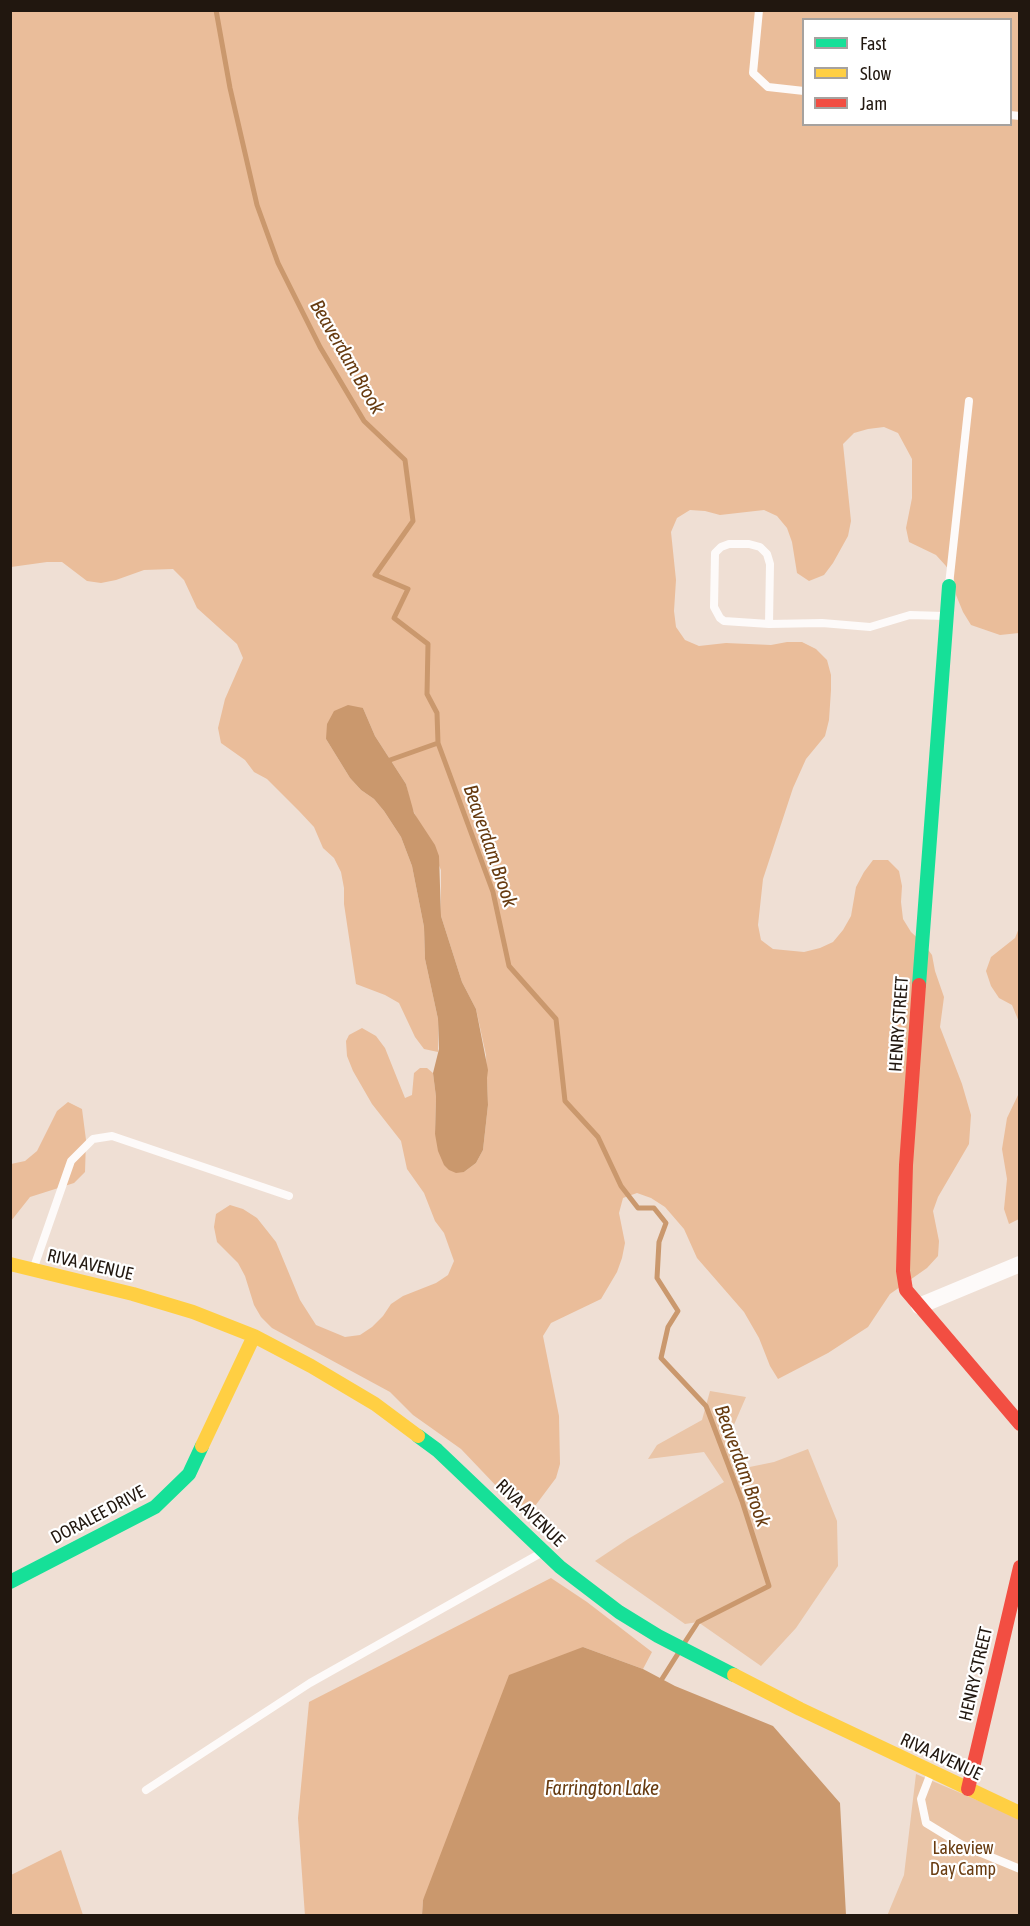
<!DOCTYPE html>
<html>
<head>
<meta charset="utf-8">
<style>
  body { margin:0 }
  #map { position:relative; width:1030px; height:1926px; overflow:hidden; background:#efdfd4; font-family:"Asap Condensed",sans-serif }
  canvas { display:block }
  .frame { position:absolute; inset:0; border:12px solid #21170f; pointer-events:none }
  .legend { position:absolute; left:802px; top:18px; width:210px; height:108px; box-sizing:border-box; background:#fff; border:2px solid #a6a29f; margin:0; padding:8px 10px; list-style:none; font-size:18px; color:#21170f }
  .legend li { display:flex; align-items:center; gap:12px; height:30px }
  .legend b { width:30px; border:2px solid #a6a29f }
</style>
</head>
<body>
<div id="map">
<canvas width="1030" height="1926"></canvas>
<div class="frame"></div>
<ul class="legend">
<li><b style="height:8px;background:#16e098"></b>Fast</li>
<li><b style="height:8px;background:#ffcf43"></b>Slow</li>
<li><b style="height:8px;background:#f24e42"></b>Jam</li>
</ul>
</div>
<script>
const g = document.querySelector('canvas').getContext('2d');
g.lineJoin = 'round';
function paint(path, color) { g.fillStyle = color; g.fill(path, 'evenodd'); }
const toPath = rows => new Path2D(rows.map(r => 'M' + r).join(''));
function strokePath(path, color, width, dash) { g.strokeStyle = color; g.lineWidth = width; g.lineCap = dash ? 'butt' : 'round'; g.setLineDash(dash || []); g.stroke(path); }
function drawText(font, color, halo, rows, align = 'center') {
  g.font = font + ' "Asap Condensed",sans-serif'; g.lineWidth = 4.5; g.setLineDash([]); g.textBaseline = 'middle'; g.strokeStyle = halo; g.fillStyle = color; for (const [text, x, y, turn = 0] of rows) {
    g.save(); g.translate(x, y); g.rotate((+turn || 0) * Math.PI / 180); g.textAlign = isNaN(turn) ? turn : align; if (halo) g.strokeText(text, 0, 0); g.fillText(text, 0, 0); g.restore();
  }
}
const green = toPath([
  [710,1391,746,1397,733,1427,735,1470,774,1462,808,1449,837,1521,838,1566,796,1628,761,1666,698,1622,685,1624,595,1561,628,1539,724,1482,704,1452,648,1459,657,1445,702,1420],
  [916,1774,1019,1818,1019,1915,887,1916,904,1875]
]);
const forest = toPath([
  [10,11,1019,11,1020,474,1018,480,1020,490,1019,633,1000,635,971,625,963,612,956,595,954,579,946,566,936,555,909,542,906,528,912,498,912,459,898,433,884,427,868,429,854,433,843,444,851,521,848,536,833,563,824,575,809,581,797,573,792,542,787,528,777,516,764,510,720,515,705,511,690,510,677,518,671,532,676,580,674,611,676,627,685,640,699,646,726,643,771,645,787,642,802,642,816,649,827,660,831,675,831,690,829,720,825,736,806,759,793,788,763,879,758,925,761,940,773,949,804,952,820,948,833,942,843,930,851,916,856,887,864,872,873,860,888,860,899,871,902,886,901,902,903,919,911,932,923,943,932,955,935,971,944,997,940,1027,962,1084,971,1115,969,1144,938,1197,933,1211,939,1241,938,1256,927,1268,890,1294,868,1327,828,1353,778,1379,770,1366,759,1338,744,1312,697,1258,684,1229,665,1207,651,1198,637,1193,623,1198,619,1213,625,1243,622,1258,617,1272,601,1299,551,1323,543,1336,559,1416,560,1464,556,1478,535,1506,522,1513,461,1449,413,1415,390,1392,272,1328,261,1317,254,1305,245,1276,238,1263,217,1242,214,1227,216,1214,230,1205,243,1209,257,1218,276,1242,300,1300,316,1325,345,1337,360,1335,372,1327,383,1316,391,1304,403,1296,436,1283,448,1275,454,1261,444,1233,435,1221,424,1193,407,1169,401,1141,372,1104,353,1071,347,1056,346,1041,349,1035,362,1028,376,1036,385,1048,405,1098,412,1095,414,1073,420,1068,427,1068,433,1073,436,1097,435,1134,464,1172,476,1163,483,1150,488,1105,486,1055,476,1009,462,982,441,916,441,870,411,806,406,784,375,736,363,708,326,739,350,778,361,790,374,799,384,811,401,837,412,866,424,927,425,959,438,1019,438,1052,424,1049,415,1037,399,1003,385,995,356,984,344,904,344,888,341,872,334,858,323,848,314,827,299,811,267,779,254,772,245,760,221,743,218,728,225,699,243,658,237,644,197,608,184,580,173,569,144,570,116,580,101,583,87,581,62,562,47,562,11,567],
  [804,20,1010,20,1010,124,804,124],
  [1019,928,1019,1022,1012,1005,999,998,991,986,986,971,991,957,1015,938],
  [1019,1093,1019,1219,1009,1224,1004,1209,1007,1179,1002,1149,1007,1118],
  [68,1102,82,1109,86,1140,85,1172,74,1183,30,1197,11,1221,11,1164,25,1161,37,1151,57,1111],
  [551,1578,587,1602,652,1652,643,1669,583,1647,423,1900,422,1915,305,1916,298,1818,309,1702],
  [61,1850,83,1915,11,1915,11,1875]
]);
const water = toPath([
  [348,705,363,708,375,736,406,784,414,813,435,845,439,856,441,916,462,982,476,1009,488,1070,487,1078,488,1105,483,1150,476,1163,464,1172,456,1173,449,1170,444,1165,438,1151,435,1134,436,1097,433,1073,439,1049,438,1019,425,959,424,927,412,866,401,837,384,811,374,799,361,790,350,778,326,739,327,724,334,711],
  [583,1647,643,1669,675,1686,773,1726,840,1803,846,1915,422,1915,423,1900,509,1675]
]);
const stream = toPath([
  [216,10,230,88,257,205,278,263,320,347,364,421,405,460,413,521,375,575,408,589,394,618,428,644,427,694,437,713,438,743,493,892,509,966,556,1019,565,1101,598,1137,621,1186,638,1208,654,1208,666,1223,659,1242,657,1278,678,1311,668,1327,661,1358,706,1406,742,1501,769,1586,698,1622,685,1642],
  [390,760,438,743],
  [662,1679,679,1652]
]);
const lane = toPath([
  [759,10,753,73,768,87,804,91],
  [1010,115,1020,116],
  [949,585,969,401],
  [769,624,770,564,767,554,760,547,749,544,729,544,721,547,715,553,714,607,720,618,724,621,769,624,822,623,870,627,910,615,944,616],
  [34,1267,71,1161,93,1139,112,1136,289,1196],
  [931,1773,921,1799,926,1823,962,1845,1020,1869],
  [146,1790,310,1683,541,1553]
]);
const street = toPath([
  [919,1306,1020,1264]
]);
const fast = toPath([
  [919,985,949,586],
  [418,1436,437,1450,560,1567,619,1612,658,1636,734,1675],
  [10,1582,155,1507,189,1474,202,1446]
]);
const slow = toPath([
  [10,1264,133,1294,193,1312,254,1336,311,1366,375,1404,418,1436],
  [202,1446,254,1336],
  [734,1675,800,1709,1020,1813]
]);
const jam = toPath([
  [919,985,906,1165,903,1271,906,1290,1020,1424],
  [968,1789,1020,1567]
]);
const streetNames = [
  ["HENRY STREET",899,1024,-86],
  ["RIVA AVENUE",90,1265,13],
  ["RIVA AVENUE",530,1513,44],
  ["DORALEE DRIVE",98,1515,-28],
  ["HENRY STREET",976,1674,-77],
  ["RIVA AVENUE",941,1757,25]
];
const parkNames = [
  ["Lakeview",963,1848],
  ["Day Camp",963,1869]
];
const waterNames = [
  ["Beaverdam Brook",347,357,60],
  ["Beaverdam Brook",490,846,71],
  ["Beaverdam Brook",742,1466,70],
  ["Farrington Lake",602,1789]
];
paint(green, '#eac5a7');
paint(forest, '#eabd9a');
paint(water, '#ca986d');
strokePath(stream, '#ca986d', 5);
strokePath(lane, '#fdfaf9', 8);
strokePath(street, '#fdfaf9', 16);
strokePath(fast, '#16e098', 14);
strokePath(slow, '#ffcf43', 14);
strokePath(jam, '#f24e42', 14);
drawText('18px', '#21170f', '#fff', streetNames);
drawText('18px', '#693c11', '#fff', parkNames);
drawText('italic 20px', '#673b10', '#fff', waterNames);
</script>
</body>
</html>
